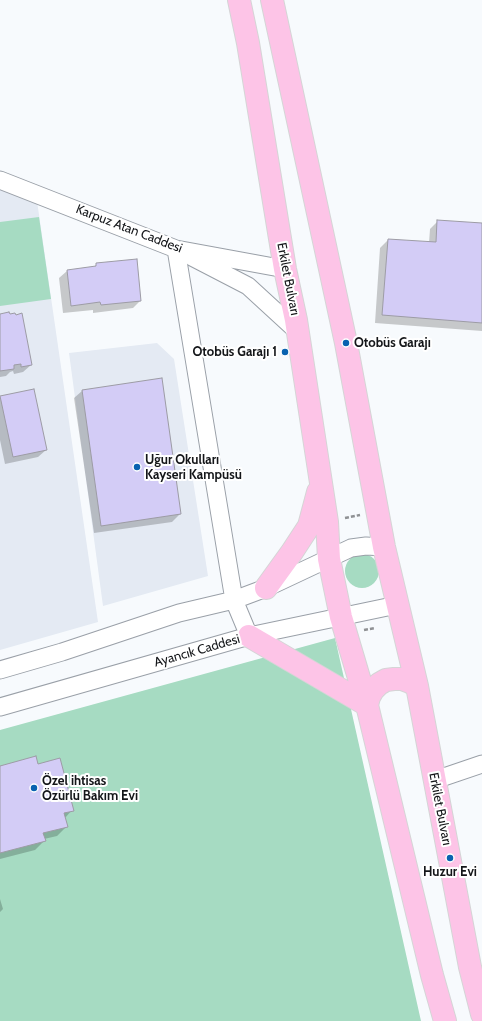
<!DOCTYPE html>
<html>
<head>
<meta charset="utf-8">
<style>
  body { margin:0 }
  canvas { display:block; background:#f7fafd }
</style>
</head>
<body>
<canvas width="482" height="1021"></canvas>
<script>
const g = document.querySelector('canvas').getContext('2d');
g.lineJoin = 'round';
function paint(path, color) { g.fillStyle = color; g.fill(path, 'evenodd'); }
const toPath = rows => new Path2D(rows.map(r => 'M' + r).join(''));
function strokePath(path, color, width, dash) { g.strokeStyle = color; g.lineWidth = width; g.lineCap = dash ? 'butt' : 'round'; g.setLineDash(dash || []); g.stroke(path); }
function drawText(font, color, halo, rows, align = 'center') {
  g.font = font + ' Cabin,sans-serif'; g.lineWidth = 4; g.setLineDash([]); g.textBaseline = 'middle'; g.strokeStyle = halo; g.fillStyle = color; for (const [text, x, y, turn = 0] of rows) {
    g.save(); g.translate(x, y); g.rotate((+turn || 0) * Math.PI / 180); g.textAlign = isNaN(turn) ? turn : align; if (halo) g.strokeText(text, 0, 0); g.fillText(text, 0, 0); g.restore();
  }
}
const built = toPath([
  [0,187,37,201,98,622,0,650],
  [157,343,174,359,208,576,103,606,69,353]
]);
const green = toPath([
  [39,217,51,299,0,306,0,222],
  '345 571a17 17 0 1 1 34 0a17 17 0 1 1-34 0Z',
  [335,638,421,1021,0,1021,0,730]
]);
const shadow = toPath([
  [438,221,482,224,482,331,375,323,380,248,388,240,429,243,430,229],
  [97,264,140,301,133,308,93,313,93,310,63,313,59,278,67,271,93,268],
  [0,315,31,365,23,372,14,374,13,371,10,372,6,376,0,377],
  [161,379,180,514,172,522,94,533,74,398,82,391],
  [33,390,46,450,38,457,5,464,0,440,0,397],
  [38,765,72,810,65,818,67,826,57,836,44,839,45,840,35,850,0,859,0,767],
  [0,899,3,909,0,912]
]);
const building = toPath([
  [437,220,482,223,482,323,382,315,388,239,436,242,437,220],
  [137,259,141,301,101,305,100,302,71,306,67,270,96,266,96,263,137,259],
  [9,312,10,314,15,313,16,315,22,313,32,365,21,367,21,364,14,365,14,369,0,371,0,314,9,312],
  [162,378,181,514,101,526,82,390,162,378],
  [34,389,47,450,13,457,0,396,34,389],
  [36,756,38,764,60,758,74,811,64,813,68,827,43,833,46,841,0,853,0,766,36,756]
]);
const path = toPath([
  [345,518,360,515],
  [364,630,375,628]
]);
const minor = toPath([
  [0,180,176,249,285,269],
  [176,249,234,600,249,636],
  [192,257,248,286,297,331],
  [0,670,62,652,179,613,234,600,266,588,351,548,366,546,384,547],
  [0,707,249,636,397,605],
  [435,780,482,764]
]);
const major = toPath([
  [239,0,248,43,285,269,296,320,327,522,329,559,341,617,367,705,432,975,445,1021],
  [272,0,346,343,384,547,417,686,470,967,482,1014],
  [266,588,292,552,309,526,318,492],
  [249,636,367,705,369,697,373,690,379,684,386,680,394,679,402,679,410,682,417,686]
]);
const markers = [
  [346,343,4,"#0862b0"],
  [285,352,4,"#0862b0"],
  [137,467,4,"#0862b0"],
  [34,788,4,"#0862b0"],
  [450,858,4,"#0862b0"]
];
const streetNames = [
  ["Karpuz Atan Caddesi",129,229,21],
  ["Erkilet Bulvarı",288,279,79],
  ["Ayancık Caddesi",197,651,-16],
  ["Erkilet Bulvarı",440,809,79]
];
const poiNames = [
  ["Otobüs Garajı",354,343],
  ["Otobüs Garajı 1",277,352,"right"],
  ["Uğur Okulları",145,460],
  ["Kayseri Kampüsü",145,475],
  ["Özel ihtisas",42,781],
  ["Özürlü Bakım Evi",42,796],
  ["Huzur Evi",450,872,"center"]
];
paint(built, '#e4eaf3');
paint(green, '#a6dbc2');
paint(shadow, '#0003');
paint(building, '#d3ccf6');
strokePath(building, '#9d9ca5', 1);
strokePath(minor, '#9aa0a8', 19);
strokePath(major, '#d5d5d6', 24);
strokePath(path, '#8f9194', 2.5, [4, 2]);
strokePath(minor, '#fff', 17);
strokePath(major, '#fdc4e7', 22);
for (const [x, y, r, color] of markers) { const dot = new Path2D(); dot.arc(x, y, r, 0, 2 * Math.PI); g.fillStyle = color; g.fill(dot); strokePath(dot, '#fff', 1.5); }
drawText('13px', '#141619', '#fff', streetNames);
drawText('bold 13px', '#141619', '#fff', poiNames, 'left');
</script>
</body>
</html>
